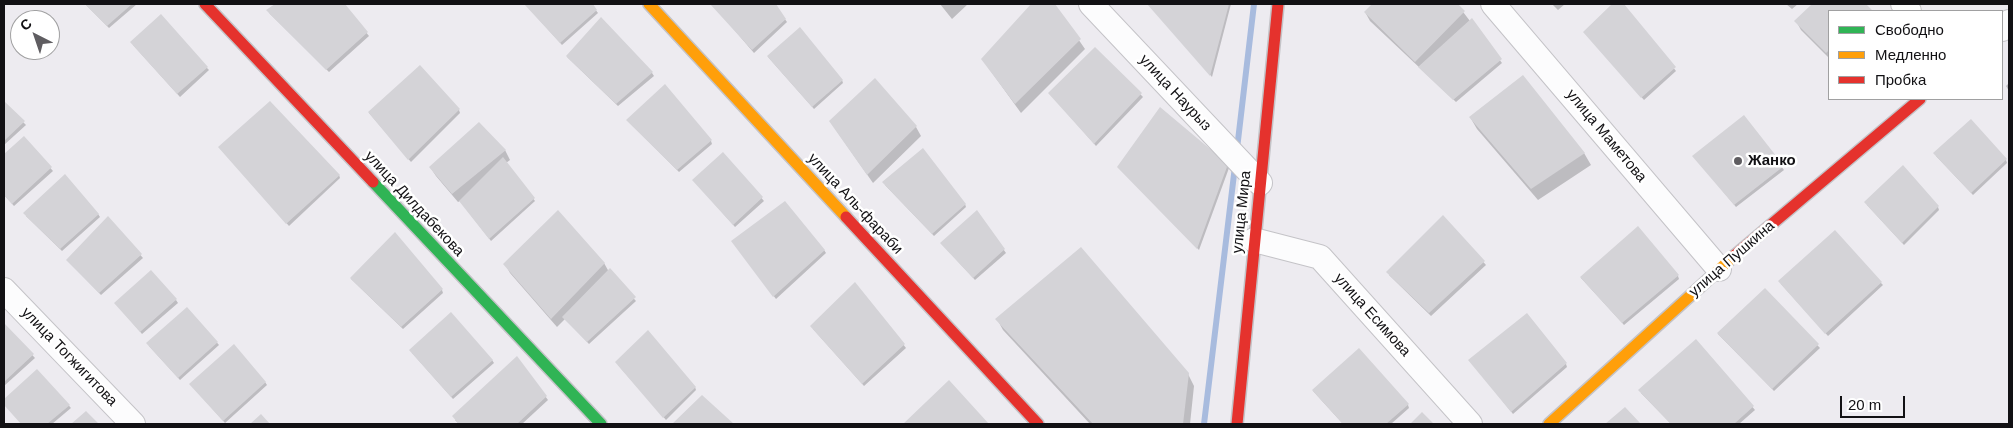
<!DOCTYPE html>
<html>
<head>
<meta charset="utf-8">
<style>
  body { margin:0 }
  #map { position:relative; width:2013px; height:428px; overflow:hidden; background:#edebf0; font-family:Helvetica,sans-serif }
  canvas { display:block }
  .frame { position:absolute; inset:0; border:5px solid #121114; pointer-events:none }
  .legend { position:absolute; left:1828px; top:10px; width:175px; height:90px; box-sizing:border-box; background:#fff; border:1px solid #a0a0a1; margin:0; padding:6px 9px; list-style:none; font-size:15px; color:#121114 }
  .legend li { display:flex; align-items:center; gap:10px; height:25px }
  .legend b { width:25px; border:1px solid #a0a0a1 }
  .north { position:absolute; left:10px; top:10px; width:50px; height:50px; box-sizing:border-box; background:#fff; border:1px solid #a0a0a1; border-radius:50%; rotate:319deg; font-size:14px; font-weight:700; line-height:20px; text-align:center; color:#121114 }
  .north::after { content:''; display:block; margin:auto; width:18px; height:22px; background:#5f5d61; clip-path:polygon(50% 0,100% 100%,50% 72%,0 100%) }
  .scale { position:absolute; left:1840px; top:396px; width:65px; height:22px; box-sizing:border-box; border:2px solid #121114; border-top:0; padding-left:6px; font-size:15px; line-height:18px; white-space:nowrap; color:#121114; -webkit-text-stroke:4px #fff; paint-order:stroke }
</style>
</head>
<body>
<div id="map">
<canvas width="2013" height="428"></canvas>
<div class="frame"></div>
<ul class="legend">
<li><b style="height:6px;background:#30b455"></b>Свободно</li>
<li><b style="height:6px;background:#ff9f0a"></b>Медленно</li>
<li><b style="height:6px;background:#e5322d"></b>Пробка</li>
</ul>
<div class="north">С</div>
<div class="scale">20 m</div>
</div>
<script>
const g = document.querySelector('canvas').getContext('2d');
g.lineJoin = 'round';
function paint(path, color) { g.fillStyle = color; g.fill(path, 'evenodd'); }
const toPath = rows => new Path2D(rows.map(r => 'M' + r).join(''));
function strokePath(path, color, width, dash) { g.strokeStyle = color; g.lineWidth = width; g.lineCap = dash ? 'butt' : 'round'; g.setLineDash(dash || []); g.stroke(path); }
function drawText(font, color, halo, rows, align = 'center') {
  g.font = font + ' Helvetica,sans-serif'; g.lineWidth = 5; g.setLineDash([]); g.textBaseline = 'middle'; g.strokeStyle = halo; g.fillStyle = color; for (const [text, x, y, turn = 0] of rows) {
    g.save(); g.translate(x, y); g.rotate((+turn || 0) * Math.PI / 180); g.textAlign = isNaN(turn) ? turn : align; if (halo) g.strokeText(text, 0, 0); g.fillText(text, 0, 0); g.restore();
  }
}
const shadow = toPath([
  [85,4,137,4,109,28],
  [277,4,343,4,369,36,329,72,270,14,268,11],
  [525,4,591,4,598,13,562,45],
  [712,4,774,4,787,22,754,53],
  [940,4,968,4,952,19],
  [1032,4,1054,4,1085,49,1021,113,982,59],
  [1148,4,1231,4,1212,77],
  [1374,4,1457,4,1502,63,1456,102,1370,21,1365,12],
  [1552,4,1565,4,1558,10],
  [1614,4,1623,4,1676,71,1644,100,1584,32],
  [1786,4,1798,4,1792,9],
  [1814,4,1865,4,1871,11,1829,11,1829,58,1801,30,1796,21],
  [133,45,207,68,209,70,180,97],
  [1095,48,1143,97,1096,146,1052,96],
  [567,57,652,73,654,76,618,106],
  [768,57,842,80,843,83,814,109],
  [2009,83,2009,91,2006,86],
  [4,103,26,125,4,145],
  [459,110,460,113,411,162,369,113],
  [1470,117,1584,153,1591,165,1538,200,1477,129],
  [1744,117,1784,170,1736,207,1696,159],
  [627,120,711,141,712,144,679,172],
  [916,127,921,136,873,183,836,130],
  [24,138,53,171,14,206,4,195,4,156],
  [222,150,339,175,340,178,289,226],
  [505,150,510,160,506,163,535,201,491,241,460,201,458,202,436,176,430,167],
  [723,154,764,201,735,227,696,183],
  [1936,156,2006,160,2007,163,1973,195],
  [1227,165,1229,168,1199,250,1121,170],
  [885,185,965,204,966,207,934,236],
  [1867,205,1938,207,1939,210,1904,245],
  [977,212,1006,253,975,280,941,243],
  [98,214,100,217,62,251,26,216],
  [1443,217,1486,265,1431,316,1389,275],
  [108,218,143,258,101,295,70,263],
  [734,244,824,250,826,253,776,299],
  [604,263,609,272,636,301,589,344,565,319,557,327,510,273,505,264],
  [1678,276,1679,279,1624,325,1581,278],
  [351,279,442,290,443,293,403,329],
  [855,283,906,348,864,386,813,329],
  [1881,283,1883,285,1828,336,1781,284],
  [1764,290,1820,348,1774,391,1718,334],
  [176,300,178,303,142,334,118,306],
  [187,308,219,345,180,380,149,346],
  [997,319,1188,374,1194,386,1190,424,1090,424,1003,330],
  [4,325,35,358,4,386],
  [1696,340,1755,410,1739,424,1671,424,1641,393],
  [412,353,492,360,494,363,453,399],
  [517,358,548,400,522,424,459,424,455,420],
  [1472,363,1566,364,1567,367,1513,414],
  [618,365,695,387,696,390,666,420],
  [37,371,71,408,52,424,22,424,4,404,4,401],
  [265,382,267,385,225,423,193,387],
  [949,382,988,424,905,424],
  [1313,391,1408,405,1409,408,1391,424,1343,424],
  [702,397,732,424,674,424]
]);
const stream = toPath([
  [1237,149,1254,4],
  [1204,424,1235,166]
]);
const building = toPath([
  [85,4,132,4,107,26],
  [275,4,345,4,368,32,326,70,266,10],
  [524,4,593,4,597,10,560,43],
  [710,4,776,4,786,19,752,50],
  [1031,4,1055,4,1081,39,1015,104,981,59],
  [1147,4,1229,4,1210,76],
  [1372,4,1458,4,1465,11,1415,62,1364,12],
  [1612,4,1624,4,1676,67,1641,98,1583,32],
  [1812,4,1866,4,1873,11,1829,11,1829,50,1826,53,1794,21],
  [161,14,208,67,177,94,130,42],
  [601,17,653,72,616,104,566,56],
  [1472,18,1502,59,1453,100,1418,67],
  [800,27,843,80,812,107,767,56],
  [1095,47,1142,93,1094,144,1048,93],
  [420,65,460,109,408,160,368,112],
  [1523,75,1585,153,1531,189,1469,117],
  [875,78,917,126,867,175,829,121],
  [665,84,712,140,677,170,626,120],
  [4,101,25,121,4,141],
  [270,101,340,175,286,224,218,147],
  [1160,107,1228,164,1197,249,1117,167],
  [1744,115,1784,166,1734,205,1692,156],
  [1971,119,2007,159,1971,193,1933,153],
  [479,122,506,150,452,194,429,167],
  [24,136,52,167,12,204,4,195,4,154],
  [923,148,966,204,932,234,882,182],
  [723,152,763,197,733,225,692,180],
  [503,157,535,198,489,239,459,201],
  [1903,165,1939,206,1902,243,1864,202],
  [65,174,99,214,60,249,23,213],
  [785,201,825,250,773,297,731,241],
  [558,210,605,263,551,319,503,264],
  [977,210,1005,249,973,278,940,243],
  [1443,215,1485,261,1429,313,1386,272],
  [108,216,142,254,99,293,66,260],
  [1638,226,1679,275,1622,323,1580,277],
  [1835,230,1882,282,1825,334,1778,281],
  [395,232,443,289,401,327,350,278],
  [1081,247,1189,373,1183,424,1093,424,995,319],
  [610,268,636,297,587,342,562,317],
  [151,270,177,299,140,332,114,303],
  [855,282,905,344,862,384,810,326],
  [1765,288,1819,344,1772,389,1717,333],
  [187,307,218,342,178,378,146,343],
  [451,312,493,360,451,397,409,350],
  [1527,313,1567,363,1511,412,1468,360],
  [4,323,34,354,4,382],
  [648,330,696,387,663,418,615,362],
  [1696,339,1754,406,1734,424,1671,424,1638,390],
  [234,344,266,382,223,421,189,384],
  [1359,348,1409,404,1386,424,1343,424,1312,390],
  [517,356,547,396,517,424,459,424,452,416],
  [37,369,70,405,47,424,21,424,4,405,4,399],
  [949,380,989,424,903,424],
  [702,395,734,424,672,424],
  [1625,407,1641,424,1605,424],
  [86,411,99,424,71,424],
  [1422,412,1434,424,1410,424],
  [261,414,270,424,250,424]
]);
const street = toPath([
  [1091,4,1260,183],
  [1493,4,1719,269],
  [1903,4,1909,11],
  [2002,29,2009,22],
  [1254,240,1320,257,1470,424],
  [4,290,133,424]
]);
const fast = toPath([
  [373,182,601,424]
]);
const slow = toPath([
  [649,4,846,217],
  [1549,424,1734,256]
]);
const jam = toPath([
  [205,4,373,182],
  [846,217,1038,424],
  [1734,256,1920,99],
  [1237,424,1278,4]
]);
const markers = [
  [1738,161,5,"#5f5d61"]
];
const streetNames = [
  ["улица Наурыз",1175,93,47],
  ["улица Маметова",1606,136,50],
  ["улица Дилдабекова",414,204,47],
  ["улица Аль-фараби",855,204,47],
  ["улица Мира",1242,212,-84],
  ["улица Пушкина",1732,259,-41],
  ["улица Есимова",1372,315,48],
  ["улица Тогжигитова",69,357,46]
];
const poiNames = [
  ["Жанко",1748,161]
];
paint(shadow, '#0003');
strokePath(stream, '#a8bbde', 6);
paint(building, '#d4d3d7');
strokePath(street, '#c4c3c7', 26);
strokePath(fast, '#c4c3c7', 14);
strokePath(slow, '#c4c3c7', 14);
strokePath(jam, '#c4c3c7', 14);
strokePath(street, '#fcfcfd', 24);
strokePath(fast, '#30b455', 11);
strokePath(slow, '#ff9f0a', 11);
strokePath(jam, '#e5322d', 11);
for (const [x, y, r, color] of markers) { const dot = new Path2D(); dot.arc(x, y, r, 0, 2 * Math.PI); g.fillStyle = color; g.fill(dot); strokePath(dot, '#fff', 2); }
drawText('15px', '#121114', '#fff', streetNames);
drawText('bold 15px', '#121114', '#fff', poiNames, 'left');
</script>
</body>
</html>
